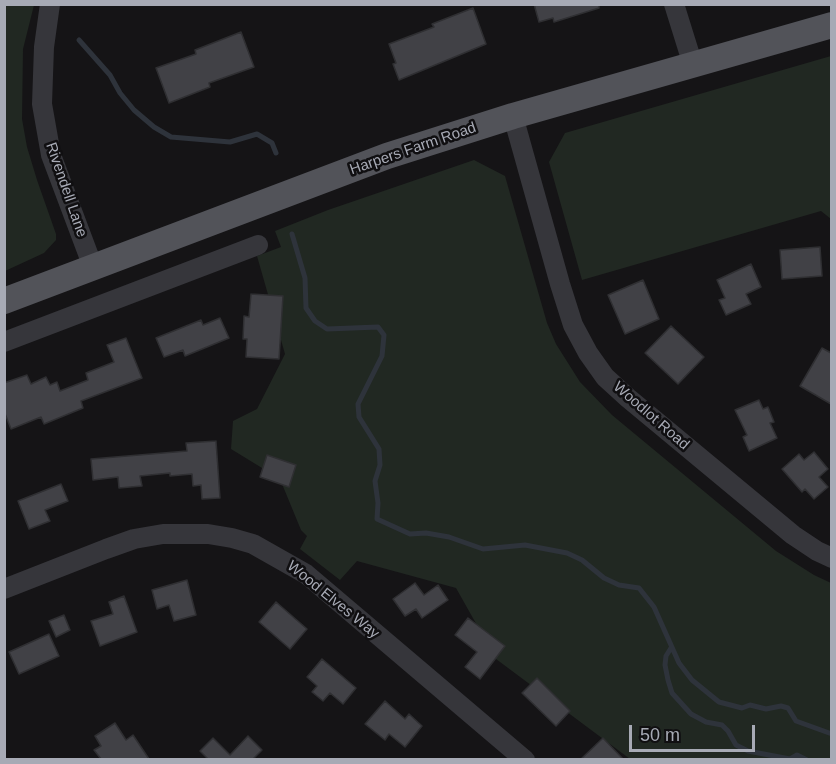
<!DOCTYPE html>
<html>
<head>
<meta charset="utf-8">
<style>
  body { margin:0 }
  #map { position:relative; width:836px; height:764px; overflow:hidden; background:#151416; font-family:Helvetica,sans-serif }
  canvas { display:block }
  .frame { position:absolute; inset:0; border:6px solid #a7aab5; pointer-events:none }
  .scale { position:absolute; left:629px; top:725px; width:126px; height:27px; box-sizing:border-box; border:3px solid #a7aab5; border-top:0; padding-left:8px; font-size:18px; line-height:21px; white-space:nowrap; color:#a7aab5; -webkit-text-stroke:4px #100f11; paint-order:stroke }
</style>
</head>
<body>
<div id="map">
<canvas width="836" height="764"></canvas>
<div class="frame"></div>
<div class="scale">50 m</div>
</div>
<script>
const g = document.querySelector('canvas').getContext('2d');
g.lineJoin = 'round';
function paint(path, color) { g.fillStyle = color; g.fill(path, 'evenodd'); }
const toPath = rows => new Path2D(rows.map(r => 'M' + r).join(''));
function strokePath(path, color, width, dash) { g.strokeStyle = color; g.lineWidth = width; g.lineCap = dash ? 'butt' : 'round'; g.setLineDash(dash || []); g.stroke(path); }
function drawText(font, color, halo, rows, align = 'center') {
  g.font = font + ' Helvetica,sans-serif'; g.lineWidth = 5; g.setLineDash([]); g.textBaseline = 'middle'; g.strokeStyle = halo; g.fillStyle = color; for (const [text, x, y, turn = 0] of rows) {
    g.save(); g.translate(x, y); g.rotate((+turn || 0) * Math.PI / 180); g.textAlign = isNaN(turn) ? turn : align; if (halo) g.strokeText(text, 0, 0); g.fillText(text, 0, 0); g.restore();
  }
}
const green = toPath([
  [5,4,34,5,23,49,22,119,27,147,37,180,56,234,56,240,44,253,5,271],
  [831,56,831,219,821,211,582,280,549,162,565,133],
  [474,160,505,176,547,323,556,344,580,382,612,415,776,551,814,575,831,583,831,759,630,759,496,659,456,588,357,561,340,580,300,549,307,536,301,530,280,479,231,449,233,421,257,409,285,354,257,256,281,247,275,231,328,210]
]);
const stream = toPath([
  [79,40,110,75,120,93,134,110,154,127,171,137,230,142,257,134,272,143,276,153],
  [292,234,305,278,306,308,315,321,327,329,378,327,384,335,382,356,358,404,359,417,379,449,380,465,375,481,378,503,377,519,410,534,426,533,449,537,483,549,525,545,567,553,582,560,604,578,619,585,639,588,654,607,679,663,692,680,719,702,742,708,750,705,766,709,781,706,788,708,796,721,832,734],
  [671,648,666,656,665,665,668,680,672,693,691,714,706,722,722,725,728,731,736,745,748,751,790,759,797,755,807,760]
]);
const building = toPath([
  [534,4,599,4,599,8,554,22,553,18,539,22,534,4],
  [473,8,486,44,399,80,393,64,396,63,389,44,434,27,432,24,473,8],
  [241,32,254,67,209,83,210,87,169,103,156,68,196,54,195,50,241,32],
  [820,247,822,276,782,279,780,250,820,247],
  [751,264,761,287,746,294,751,304,726,315,719,300,725,298,717,280,751,264],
  [643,280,659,319,625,334,608,295,643,280],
  [251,294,283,296,279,359,246,357,247,339,243,339,244,316,249,317,251,294],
  [220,318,229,338,185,356,183,350,164,357,156,338,201,320,203,325,220,318],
  [671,326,704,357,678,384,645,353,671,326],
  [126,338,142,378,81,401,83,408,44,424,41,417,11,429,4,411,4,383,27,375,31,384,46,377,50,385,57,382,60,391,88,380,86,373,114,362,107,345,126,338],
  [822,348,831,353,831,404,800,386,822,348],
  [759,400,763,409,768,407,774,422,770,423,777,438,749,451,743,437,747,435,735,410,759,400],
  [216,441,220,498,202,499,201,485,193,486,192,474,170,476,170,473,140,476,142,486,119,488,118,477,93,480,91,459,187,451,186,443,216,441],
  [814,452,828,469,819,477,828,487,814,499,805,489,802,492,782,469,799,454,804,460,814,452],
  [267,455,296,465,289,487,260,477,267,455],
  [61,484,68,501,45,510,50,521,29,529,18,501,61,484],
  [187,580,196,615,174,621,169,605,157,609,152,590,187,580],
  [415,583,424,595,438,585,448,600,422,618,416,609,405,616,393,599,415,583],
  [124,596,137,632,100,646,91,621,113,614,109,602,124,596],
  [276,602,307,629,290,649,259,622,276,602],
  [64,615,70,630,56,637,49,621,64,615],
  [468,618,505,646,480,679,465,667,477,652,455,635,468,618],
  [49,634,59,656,19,674,9,652,49,634],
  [322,659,356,688,343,704,330,693,323,701,312,692,317,686,307,677,322,659],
  [537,678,570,711,556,726,522,693,537,678],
  [385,701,405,719,409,714,422,726,405,747,389,734,385,740,365,724,385,701],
  [115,723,126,740,133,735,149,759,101,759,94,750,101,746,95,736,115,723],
  [248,736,262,750,253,759,208,759,200,751,213,738,230,755,248,736],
  [603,738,623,759,581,759,603,738]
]);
const minor = toPath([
  [50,4,44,47,42,104,51,155,93,267],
  [674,4,693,65],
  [513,116,560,284,573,325,588,353,605,377,628,398,793,535,817,551,832,558],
  [4,342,258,245],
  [4,589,106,549,134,539,163,534,208,534,232,538,253,544,306,574,525,760]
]);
const major = toPath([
  [4,301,387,156,513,116,832,25]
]);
const streetNames = [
  ["Harpers Farm Road",413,149,-19],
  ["Rivendell Lane",66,190,71],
  ["Woodlot Road",651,416,41],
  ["Wood Elves Way",333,600,39]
];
paint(green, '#212822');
strokePath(stream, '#2e333b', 5);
paint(building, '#414146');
strokePath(building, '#2f2f32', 1.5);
strokePath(minor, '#36363b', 20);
strokePath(major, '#525359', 26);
drawText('15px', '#a7aab5', '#100f11', streetNames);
</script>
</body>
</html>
